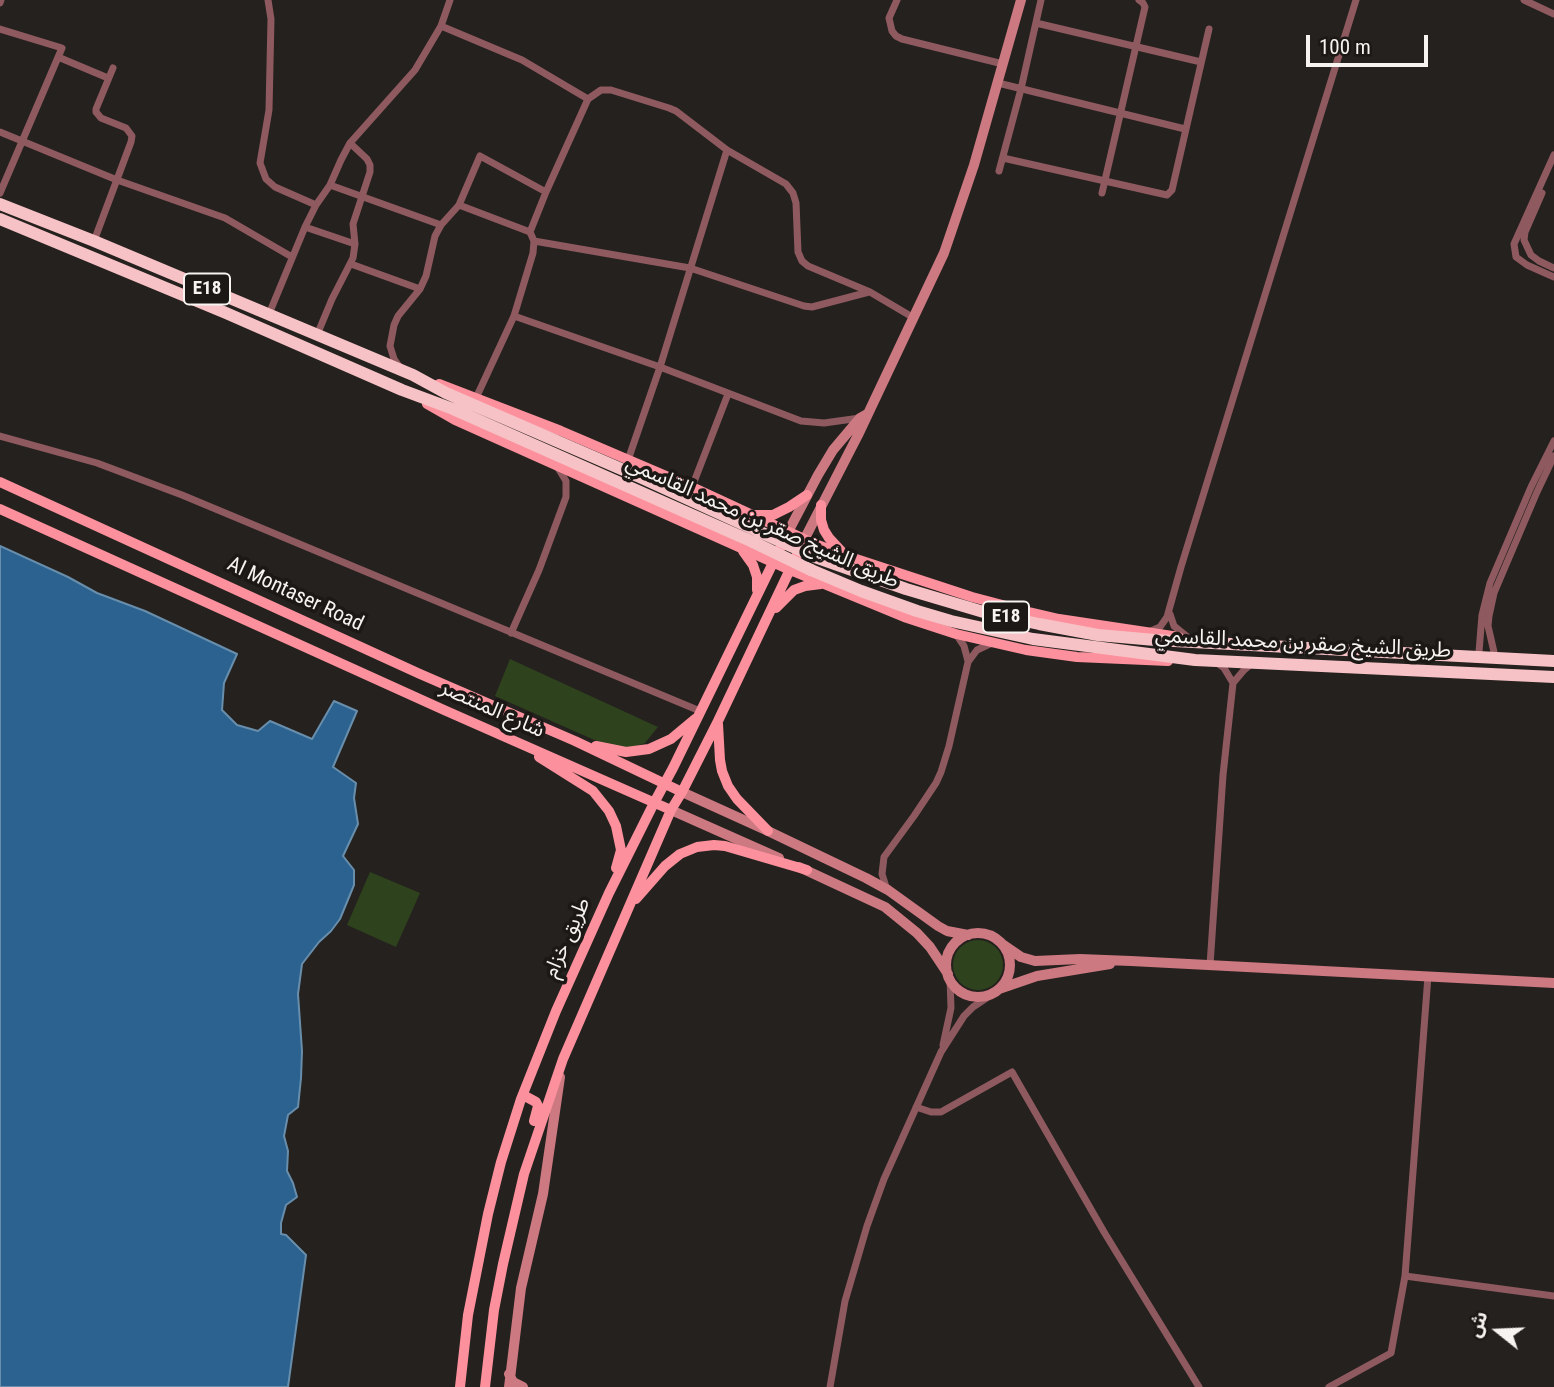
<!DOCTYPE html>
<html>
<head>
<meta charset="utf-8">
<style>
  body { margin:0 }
  #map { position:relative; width:1554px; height:1387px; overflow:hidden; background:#25211e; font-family:"Roboto Condensed","Noto Sans Arabic",sans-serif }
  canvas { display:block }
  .north { position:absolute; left:1463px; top:1296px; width:70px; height:70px; -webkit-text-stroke:5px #1b1815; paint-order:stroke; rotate:288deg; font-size:19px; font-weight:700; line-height:28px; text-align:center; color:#f6f3f1 }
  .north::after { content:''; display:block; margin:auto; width:24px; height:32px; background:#f6f3f1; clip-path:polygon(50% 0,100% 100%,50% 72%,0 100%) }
  .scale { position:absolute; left:1306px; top:35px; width:122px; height:32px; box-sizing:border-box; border:4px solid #f6f3f1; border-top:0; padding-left:9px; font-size:21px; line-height:24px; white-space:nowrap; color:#f6f3f1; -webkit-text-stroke:5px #1b1815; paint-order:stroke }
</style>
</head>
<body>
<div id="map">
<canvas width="1554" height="1387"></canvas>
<div class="north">ش</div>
<div class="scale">100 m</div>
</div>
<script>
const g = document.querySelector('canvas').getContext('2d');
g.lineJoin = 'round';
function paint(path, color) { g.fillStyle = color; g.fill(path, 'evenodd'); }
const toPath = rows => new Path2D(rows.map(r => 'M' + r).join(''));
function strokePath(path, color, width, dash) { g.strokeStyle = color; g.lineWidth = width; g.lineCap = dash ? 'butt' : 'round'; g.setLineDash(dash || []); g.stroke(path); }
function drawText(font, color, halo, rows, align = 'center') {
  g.font = font + ' "Roboto Condensed","Noto Sans Arabic",sans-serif'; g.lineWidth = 7; g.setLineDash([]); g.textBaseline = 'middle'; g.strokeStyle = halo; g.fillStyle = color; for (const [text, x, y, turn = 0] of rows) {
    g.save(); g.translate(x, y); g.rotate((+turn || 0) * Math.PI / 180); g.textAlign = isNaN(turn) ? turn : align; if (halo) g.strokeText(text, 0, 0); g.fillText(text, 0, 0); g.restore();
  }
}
const green = toPath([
  [510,659,658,727,645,743,627,749,608,746,495,696],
  [370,872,420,893,396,947,347,925],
  '953 965a25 25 0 1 1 50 0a25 25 0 1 1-50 0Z'
]);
const water = toPath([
  [0,546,68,577,97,593,145,611,237,654,224,683,222,710,237,725,258,731,270,721,312,739,334,701,357,711,333,767,356,783,354,798,358,824,343,856,354,870,354,885,340,919,331,931,319,942,302,964,298,994,302,1051,301,1078,298,1107,288,1115,284,1136,288,1151,287,1171,293,1183,297,1197,286,1205,281,1223,281,1234,286,1235,306,1255,288,1387,0,1387,0,546]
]);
const street = toPath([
  [268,0,271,19,269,110,260,163,266,179,275,187,316,205],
  [897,0,889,18,892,31,896,36,902,39,1003,64],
  [1524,0,1554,14],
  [0,3,1,0],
  [1036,23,1201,62],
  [441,26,522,60,588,99,601,90,611,90,669,108,676,111,727,150,786,184,793,193,796,203,798,252,802,261,808,266,870,292,914,318],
  [0,29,62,48,0,193],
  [58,57,108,78],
  [998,83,1185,129],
  [0,132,117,180,225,218,292,257],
  [1554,155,1514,244,1516,257,1527,265,1554,277],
  [1003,158,1167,195,1172,190,1209,29],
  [999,171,1021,89,1041,0],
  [330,185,441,225],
  [1102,193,1145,7,1143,3,1139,0],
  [1542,193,1525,232,1524,240,1531,255,1539,261,1554,268],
  [459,205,530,232],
  [305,227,355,244],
  [94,241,131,142,132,136,126,128,101,118,96,112,96,109,113,68],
  [534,241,690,268,804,306,812,307,869,292],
  [351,264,420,289],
  [269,314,305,227,316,205,330,185,341,160,350,143,415,70,441,26,450,0],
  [514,316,660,367,801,421,824,423,860,418],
  [317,335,332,299,353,258,355,244,353,224,370,172,370,165,367,159,350,143],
  [401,369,394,359,390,346,394,325,398,316,420,289,426,276,435,236,441,225,459,205,480,156,546,192],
  [476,398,514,316,533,253,534,241,530,232,546,192,588,99],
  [0,436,97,463,182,495,700,711],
  [628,460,660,367,727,150],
  [692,487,728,394],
  [1170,614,1174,626,1190,639],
  [1151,631,1160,627,1167,617,1181,567,1356,0],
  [511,633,539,570,566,497,566,481,558,468],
  [956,634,964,646,968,661],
  [1479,652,1482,615,1490,583,1531,487,1554,441],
  [1494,652,1488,626,1489,616,1494,593,1537,492,1554,456],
  [1216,662,1224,668,1233,683],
  [887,890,882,874,884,857,914,816,936,783,941,772,949,746,968,662,977,650,992,643],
  [1210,965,1223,775,1233,683,1244,670,1252,663],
  [943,1045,951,1008,950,978],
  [916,1107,931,1112,941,1112,1012,1072,1104,1232,1199,1387],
  [1405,1276,1554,1296],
  [830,1387,845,1301,867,1226,884,1179,941,1052,964,1016,973,1007,991,995],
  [1329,1387,1391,1353,1405,1276,1428,976]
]);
const secondary = toPath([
  [788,532,818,475,833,450,860,418,867,414],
  [804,540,858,435,944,253,974,165,1021,0],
  [682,792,768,831,866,878,888,890,938,926,947,931,968,935],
  [671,810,779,858],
  [799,867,885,907,917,933,930,947,948,974],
  '946 965a32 32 0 1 1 64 0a32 32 0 1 1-64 0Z',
  [1002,944,1021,957,1035,961,1080,959,1131,961,1554,983],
  [999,989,1037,976,1110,964],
  [509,1374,513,1382,523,1387],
  [509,1387,521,1288,543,1194,560,1077]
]);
const primary = toPath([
  [439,384,561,431,692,487,815,544,847,556,972,597,1029,612,1059,619,1179,637],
  [427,404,455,420,790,570,904,617,956,634,1026,650,1077,657,1168,661],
  [0,482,420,674,575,741,682,792],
  [821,505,821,520,824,530,829,538,842,552],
  [0,509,444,710,671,810],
  [756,515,773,515,789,507,807,495],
  [743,551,753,565,757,577,757,590],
  [776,608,794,590,805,586,821,584],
  [718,724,720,760,722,771,728,786,737,799,768,831],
  [596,746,626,752,649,749,671,739,695,719],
  [539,757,593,791,609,811,616,826,621,850,616,868],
  [636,899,665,866,680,854,697,847,714,845,725,846,807,870],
  [523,1095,536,1102,538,1106,534,1121],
  [460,1387,468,1315,488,1214,501,1162,521,1099,556,1011,609,893,654,803,673,768,788,532],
  [485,1387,494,1310,503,1264,524,1174,563,1059,671,810,682,792,718,721,804,540]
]);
const highway = toPath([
  [0,204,94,241,413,375,446,393,642,478,758,531],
  [0,219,226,313,402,390,453,409,753,542],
  [815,557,906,589,987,613,1039,624,1098,635,1155,640,1554,661],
  [811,570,861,591,917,611,951,621,1033,639,1195,660,1554,677]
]);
const highwayBridge = toPath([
  [758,531,815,557],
  [753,542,811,570]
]);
const shields = [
  [207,289,46],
  [1006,617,46]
];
const shieldNames = [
  ["E18",207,289],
  ["E18",1006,617]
];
const streetNames = [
  ["طريق الشيخ صقر بن محمد القاسمي",762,523,24],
  ["Al Montaser Road",295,595,25],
  ["طريق الشيخ صقر بن محمد القاسمي",1303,644,3],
  ["شارع المنتصر",492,710,24],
  ["طريق خزام",568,938,-66]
];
paint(green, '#2e431d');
paint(water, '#2b628f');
strokePath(water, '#688eac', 2);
strokePath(street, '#8e5a5f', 7);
strokePath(secondary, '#cc7981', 10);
strokePath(primary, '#fc909c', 10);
strokePath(highway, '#f7c2c6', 12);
strokePath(highwayBridge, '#f7c2c6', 12);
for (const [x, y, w] of shields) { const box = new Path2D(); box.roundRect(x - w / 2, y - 15.5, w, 31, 5); g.fillStyle = '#1b1815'; g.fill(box); strokePath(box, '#f6f3f1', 2); }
drawText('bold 19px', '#f6f3f1', null, shieldNames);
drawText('21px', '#f6f3f1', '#1b1815', streetNames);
</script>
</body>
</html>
